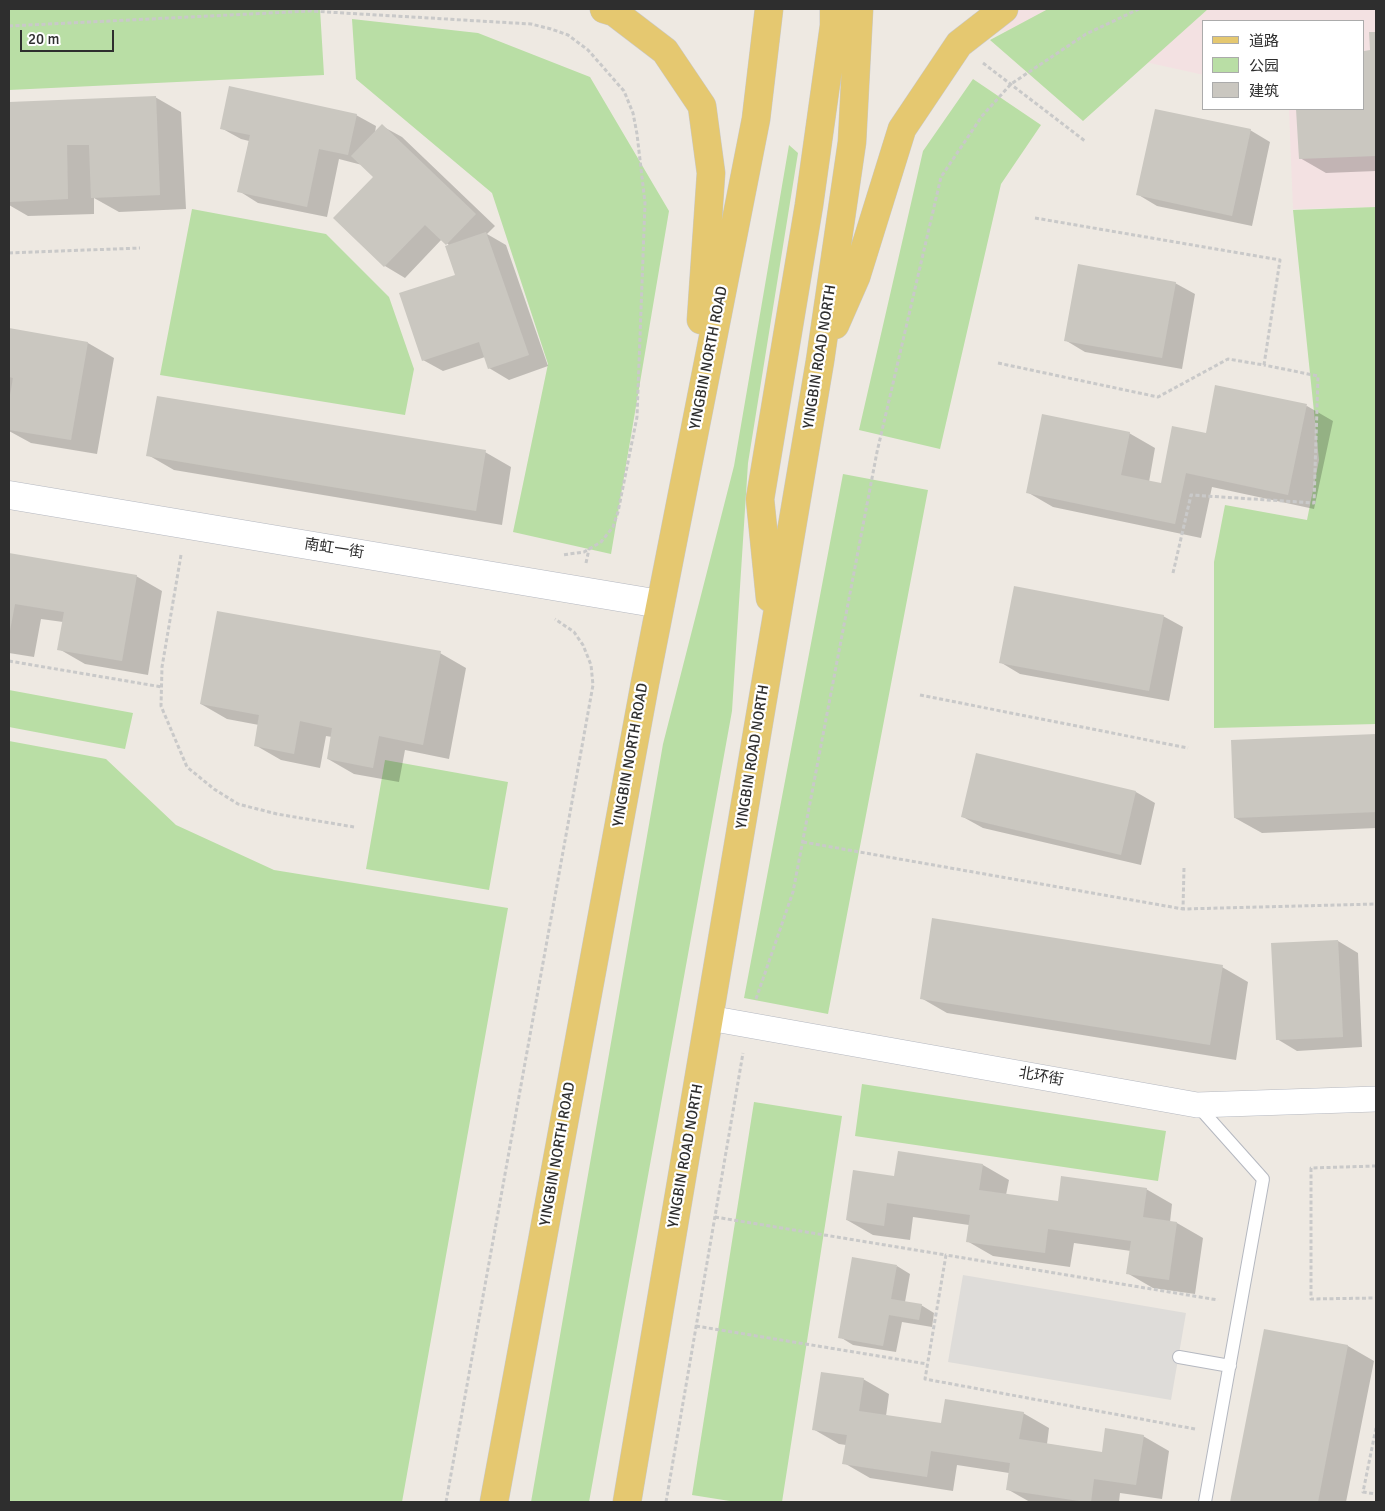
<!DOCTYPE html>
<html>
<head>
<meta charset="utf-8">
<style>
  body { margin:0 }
  #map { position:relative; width:1385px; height:1511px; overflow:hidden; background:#eee9e2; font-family:Signika,"Noto Sans SC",sans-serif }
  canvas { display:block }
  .frame { position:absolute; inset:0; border:10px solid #2e2e2e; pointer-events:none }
  .legend { position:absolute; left:1202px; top:20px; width:162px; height:90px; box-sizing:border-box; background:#fff; border:1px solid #ababab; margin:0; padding:6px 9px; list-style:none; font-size:15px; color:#2e2e2e }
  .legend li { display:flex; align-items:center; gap:10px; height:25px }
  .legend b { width:25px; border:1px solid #ababab }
  .scale { position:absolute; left:20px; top:30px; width:94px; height:22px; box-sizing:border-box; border:2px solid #2e2e2e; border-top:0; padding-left:6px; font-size:15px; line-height:18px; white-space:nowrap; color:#2e2e2e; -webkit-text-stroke:4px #fff; paint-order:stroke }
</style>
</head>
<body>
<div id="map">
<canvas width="1385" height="1511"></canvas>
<div class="frame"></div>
<ul class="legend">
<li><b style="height:6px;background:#e5c870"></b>道路</li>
<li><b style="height:14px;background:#b9dea5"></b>公园</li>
<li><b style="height:14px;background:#cac7c0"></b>建筑</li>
</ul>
<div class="scale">20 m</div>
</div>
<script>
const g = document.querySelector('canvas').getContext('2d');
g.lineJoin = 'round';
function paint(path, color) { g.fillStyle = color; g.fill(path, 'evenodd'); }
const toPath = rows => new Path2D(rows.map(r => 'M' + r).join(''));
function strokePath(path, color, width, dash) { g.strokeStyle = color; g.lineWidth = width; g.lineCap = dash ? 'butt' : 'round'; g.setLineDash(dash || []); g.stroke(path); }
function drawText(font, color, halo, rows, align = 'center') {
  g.font = font + ' Signika,"Noto Sans SC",sans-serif'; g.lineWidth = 4.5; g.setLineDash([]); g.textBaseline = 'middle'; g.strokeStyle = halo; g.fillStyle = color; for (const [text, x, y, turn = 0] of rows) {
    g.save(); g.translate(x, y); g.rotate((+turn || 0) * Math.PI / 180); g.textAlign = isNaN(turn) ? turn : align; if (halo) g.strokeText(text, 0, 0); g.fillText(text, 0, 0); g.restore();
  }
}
const medical = toPath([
  [1004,9,1376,9,1376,207,1293,209,1289,109,1364,109,1364,21,1204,21,1204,75,983,26]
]);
const green = toPath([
  [9,9,320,9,324,75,9,90],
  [1048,9,1208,9,1083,121,990,40],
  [352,19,478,33,590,77,669,211,611,554,513,532,548,364,492,193,356,79],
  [973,79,1041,125,1001,184,940,449,859,430,923,151],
  [789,145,798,153,748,463,732,711,589,1502,531,1502,663,744,734,466],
  [1376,207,1376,724,1214,728,1214,562,1225,505,1307,520,1319,460,1293,210],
  [192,209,326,234,389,297,414,369,405,415,160,375],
  [843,474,928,490,828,1014,744,998],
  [9,690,133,713,125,749,9,727],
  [9,741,106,759,176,825,274,870,508,908,402,1502,9,1502],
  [385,760,508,782,489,890,366,869],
  [862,1084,1166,1131,1158,1181,855,1136],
  [754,1102,842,1116,782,1502,736,1502,692,1495]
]);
const plaza = toPath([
  [963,1275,1186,1313,1171,1400,948,1362]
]);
const shadow = toPath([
  [1376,33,1376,171,1326,173,1300,158,1298,109,1364,109,1364,52,1371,51,1371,34],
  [155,97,181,112,186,209,119,212,94,198,94,214,28,216,9,205,9,103],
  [356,115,376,126,375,133,382,126,402,137,495,226,487,234,506,245,548,366,509,380,489,368,485,357,443,371,423,360,456,276,450,246,442,239,405,278,385,266,334,218,375,177,362,165,339,159,327,217,258,203,239,191,249,141,241,139,221,128],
  [1250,130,1270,142,1252,226,1157,206,1137,194],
  [1175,283,1195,294,1182,369,1085,352,1065,340],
  [9,330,88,343,114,358,97,454,31,443,9,431],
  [1307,406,1333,421,1314,509,1212,487,1201,538,1053,507,1027,492,1129,433,1155,448,1149,482,1162,485,1207,435],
  [485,452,511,467,502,525,174,470,148,455],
  [9,555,136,576,162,591,148,675,85,664,59,649,63,622,41,619,34,657,9,653],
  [1163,616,1183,627,1169,701,1020,674,1000,662],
  [440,653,466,668,449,759,405,750,399,782,354,774,328,759,332,737,326,736,320,768,281,760,255,745,259,725,227,719,201,704],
  [1376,735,1376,828,1262,833,1235,818,1232,741],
  [1136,792,1155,803,1141,865,983,828,963,817],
  [1338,941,1358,953,1362,1047,1297,1051,1277,1039],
  [1222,967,1248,982,1236,1060,947,1013,921,998],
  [983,1165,1009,1180,1006,1195,1059,1203,1146,1189,1172,1204,1170,1222,1177,1223,1203,1238,1195,1294,1153,1288,1127,1273,1131,1251,1074,1243,1070,1267,993,1256,967,1241,969,1225,913,1217,910,1240,873,1235,847,1220,895,1177],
  [897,1266,910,1274,905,1302,921,1305,934,1313,932,1327,902,1322,896,1352,853,1345,840,1337],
  [1265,1330,1348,1346,1374,1361,1346,1502,1232,1502],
  [863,1379,889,1394,886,1416,942,1425,1023,1413,1049,1428,1047,1444,1103,1453,1143,1436,1169,1451,1162,1499,1120,1493,1119,1502,1030,1502,1007,1489,1009,1473,957,1465,953,1491,870,1478,844,1463,846,1445,839,1444,813,1429]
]);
const building = toPath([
  [1369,32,1376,32,1376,156,1299,159,1296,109,1364,109,1364,51,1370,50],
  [229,86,357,114,348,155,319,149,307,207,237,192,250,135,220,129],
  [156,96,160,195,91,198,89,145,67,145,68,199,9,202,9,102],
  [1155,109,1251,129,1232,216,1136,195],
  [382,124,476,214,446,245,425,225,384,267,333,218,373,177,351,156],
  [486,232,529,355,488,369,479,342,422,361,399,293,455,275,445,246],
  [1078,264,1176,282,1162,358,1064,341],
  [9,328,88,342,71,440,9,430,9,401,13,378,9,377],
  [1215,385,1307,404,1288,495,1186,473,1175,524,1026,493,1042,414,1130,432,1121,475,1161,483,1172,426,1206,433],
  [157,396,486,450,476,511,146,456],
  [9,553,137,575,122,661,57,650,64,612,15,604,9,636],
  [1014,586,1164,615,1149,691,999,663],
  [217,611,441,651,423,745,379,736,373,768,327,759,332,728,300,721,294,754,254,746,259,715,200,704],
  [1376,734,1376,812,1234,818,1231,740],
  [976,753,1136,791,1121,855,961,817],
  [932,918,1223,965,1210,1045,920,999],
  [1338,940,1343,1037,1276,1040,1271,943],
  [898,1151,983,1164,979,1190,1058,1201,1061,1176,1147,1188,1143,1217,1177,1222,1169,1280,1126,1274,1131,1241,1048,1229,1045,1253,966,1242,970,1215,887,1203,884,1226,846,1220,853,1170,894,1176],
  [852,1257,897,1265,891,1299,922,1304,919,1320,889,1315,883,1346,838,1338],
  [1264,1329,1348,1345,1318,1502,1230,1502],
  [821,1372,864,1378,859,1411,941,1423,945,1399,1024,1412,1019,1439,1102,1452,1105,1428,1144,1435,1136,1485,1094,1479,1091,1502,1086,1502,1006,1490,1010,1463,931,1451,927,1477,842,1464,847,1435,812,1430]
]);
const path = toPath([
  [9,26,310,11,531,24,551,29,568,35,588,50,624,91,633,113,637,134,645,203,637,417,618,512,613,527,601,542,584,552,562,555],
  [983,63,1085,141],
  [9,253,140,248],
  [998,363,1158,397,1228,359,1264,365,1280,260,1035,218],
  [181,555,162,667,161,706,187,767,214,789,238,804,277,814,354,827],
  [586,563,589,549],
  [1173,573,1191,495,1314,503,1318,376,1264,365],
  [9,661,162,687],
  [920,695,1188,748],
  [803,842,1183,909],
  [1184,868,1183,909,1376,904],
  [756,999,793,892,877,452,941,177,982,116,1011,84,1086,34,1139,9],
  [1376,1166,1311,1168,1311,1299,1376,1298],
  [715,1217,946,1255],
  [696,1326,927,1364],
  [1376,1428,1363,1492,1376,1494],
  [1195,1429,925,1379,946,1255,1218,1300],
  [446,1502,593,685,591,665,583,645,574,632,555,619],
  [666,1502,743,1053]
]);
const service = toPath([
  [1197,1105,1263,1179,1205,1502],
  [1179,1357,1230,1366]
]);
const minor = toPath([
  [709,1018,1197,1105,1376,1099]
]);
const secondary = toPath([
  [9,495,660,604]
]);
const primary = toPath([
  [604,9,614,12,665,51,702,106,711,173,701,320],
  [835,325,856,277,902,129,959,44,1004,9],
  [770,598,760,499,809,205,834,26,834,9],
  [494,1502,645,683,756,119,769,9],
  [627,1502,820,361,852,142,859,9]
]);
const streetNames = [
  ["YINGBIN ROAD NORTH",820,357,-81],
  ["YINGBIN NORTH ROAD",709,358,-79],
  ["南虹一街",334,549,9],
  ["YINGBIN NORTH ROAD",631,755,-80],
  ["YINGBIN ROAD NORTH",753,757,-81],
  ["北环街",1041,1077,10],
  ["YINGBIN NORTH ROAD",558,1154,-80],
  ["YINGBIN ROAD NORTH",686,1156,-80]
];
paint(medical, '#f3e1e2');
paint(green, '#b9dea5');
paint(plaza, '#dedcd9');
paint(shadow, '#0003');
paint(building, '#cac7c0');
strokePath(service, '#b5b8c0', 14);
strokePath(minor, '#b5b8c0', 26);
strokePath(secondary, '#b5b8c0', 29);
strokePath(primary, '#c9c9c9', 29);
strokePath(path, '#c9c9c9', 3, [4, 2.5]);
strokePath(service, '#fff', 12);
strokePath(minor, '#fff', 25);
strokePath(secondary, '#fff', 28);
strokePath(primary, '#e5c870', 28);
drawText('15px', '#2e2e2e', '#fff', streetNames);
</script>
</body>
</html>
